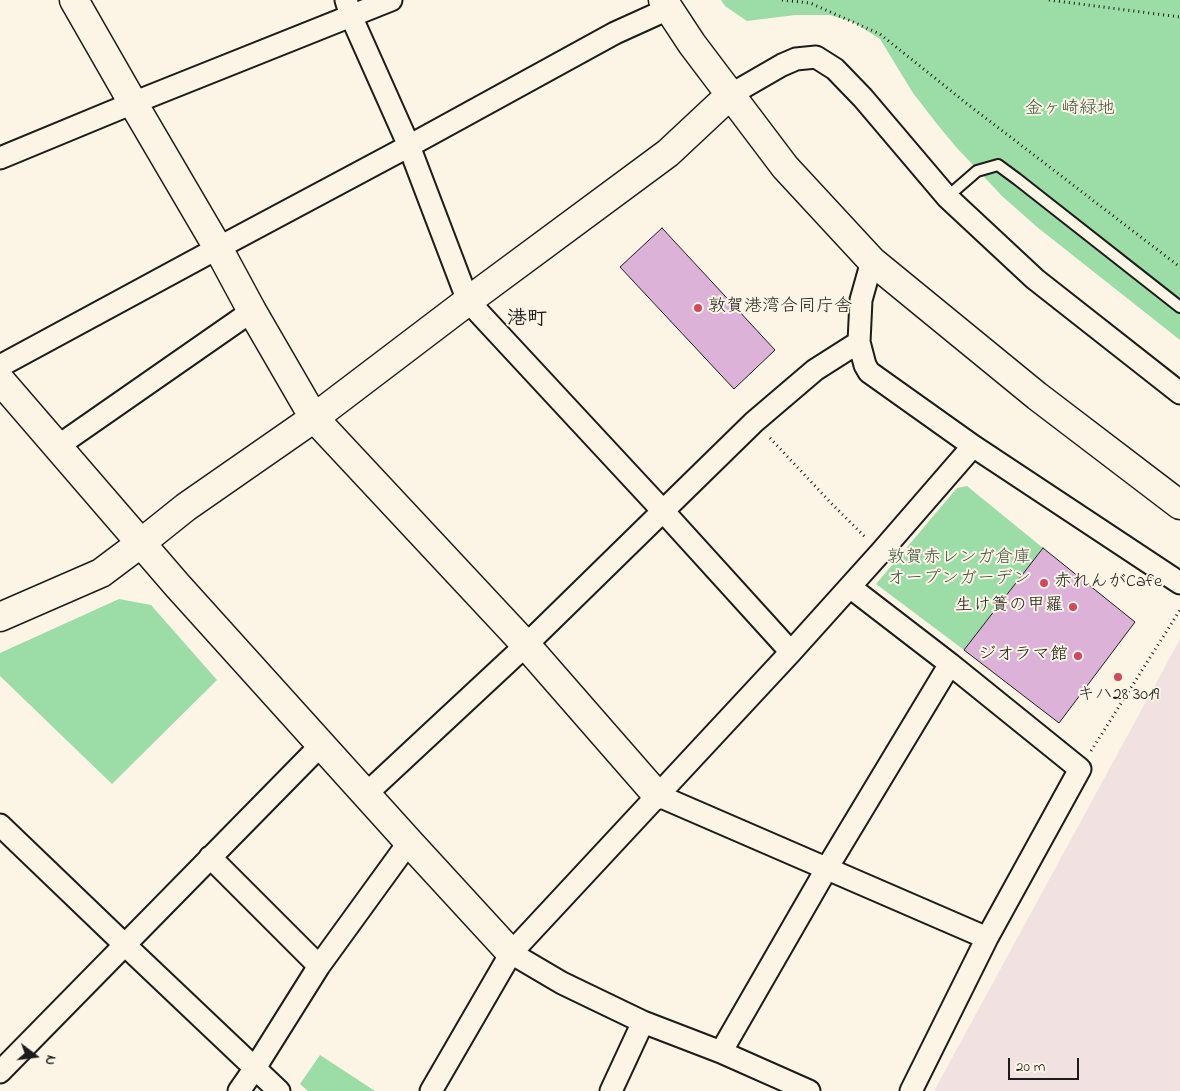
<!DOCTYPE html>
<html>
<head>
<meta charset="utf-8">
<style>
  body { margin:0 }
  #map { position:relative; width:1180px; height:1091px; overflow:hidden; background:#fcf5e5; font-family:"Indie Flower",sans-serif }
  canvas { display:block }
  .north { position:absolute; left:10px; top:1031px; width:50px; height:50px; -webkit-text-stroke:4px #fcf5e5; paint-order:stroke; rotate:105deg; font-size:14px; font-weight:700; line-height:20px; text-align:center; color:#1c1c1c }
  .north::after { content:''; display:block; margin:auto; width:18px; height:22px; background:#1c1c1c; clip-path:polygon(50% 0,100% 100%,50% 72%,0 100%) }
  .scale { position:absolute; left:1008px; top:1058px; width:71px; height:22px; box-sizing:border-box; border:2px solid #1c1c1c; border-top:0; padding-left:6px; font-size:15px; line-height:18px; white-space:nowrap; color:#1c1c1c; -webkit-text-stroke:4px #fcf5e5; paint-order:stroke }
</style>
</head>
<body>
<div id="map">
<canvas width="1180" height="1091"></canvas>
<div class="north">N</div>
<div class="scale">20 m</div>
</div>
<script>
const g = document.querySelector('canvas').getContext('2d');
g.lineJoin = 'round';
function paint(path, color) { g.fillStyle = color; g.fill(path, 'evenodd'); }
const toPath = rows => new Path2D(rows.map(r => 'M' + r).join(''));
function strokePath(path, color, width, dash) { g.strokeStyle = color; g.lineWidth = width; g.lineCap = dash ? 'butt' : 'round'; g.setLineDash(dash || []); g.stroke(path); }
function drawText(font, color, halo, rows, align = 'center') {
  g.font = font + ' "Indie Flower","Klee One",sans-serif'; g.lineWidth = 4; g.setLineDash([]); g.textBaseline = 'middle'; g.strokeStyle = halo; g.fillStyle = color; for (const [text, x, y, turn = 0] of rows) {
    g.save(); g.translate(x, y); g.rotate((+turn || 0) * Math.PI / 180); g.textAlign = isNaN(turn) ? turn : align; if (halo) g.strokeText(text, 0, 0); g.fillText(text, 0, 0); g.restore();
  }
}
const built = toPath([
  [1180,639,1180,1091,934,1091]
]);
const green = toPath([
  [721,0,1180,0,1180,340,1037,227,1002,196,956,147,937,124,913,93,880,39,853,22,830,15,795,15,747,21,725,6],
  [967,486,1043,548,964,650,876,584,957,488],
  [119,599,151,605,217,680,112,784,0,676,0,653],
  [320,1055,375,1091,308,1091,300,1084]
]);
const building = toPath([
  [662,228,775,350,734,389,620,267,662,228],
  [1043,548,1135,622,1059,723,964,650,1043,548]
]);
const path = toPath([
  [782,0,810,3,880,34,966,103,1180,267],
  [1049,0,1180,17],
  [770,438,831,503,866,538],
  [1091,751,1180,610]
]);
const lane = toPath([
  [947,197,977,171,998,165,1017,179,1180,307]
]);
const street = toPath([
  [346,0,351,16,409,146,468,301,663,511,791,652],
  [730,95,782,65,796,59,816,57,835,69,863,98,947,197,1035,279,1180,393],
  [0,158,133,103,391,0],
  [872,261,861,300,859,342,865,365,869,372,973,446,1180,583],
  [0,366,218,248,409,146,615,33,668,9],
  [58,446,252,311],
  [850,587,950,664,1080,769,987,938,911,1091],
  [366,794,526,645,754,422,815,370,859,342],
  [657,795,987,938],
  [0,825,125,945,279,1091],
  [210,857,319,966],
  [511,953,562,983,643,1022,721,1052,809,1091],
  [721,1052,827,868,950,664],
  [0,1072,321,745],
  [239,1091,255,1068,319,966,409,842],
  [431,1091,511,953,791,652,881,552,973,446],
  [611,1091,643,1022]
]);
const secondary = toPath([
  [74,0,133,103,218,248,252,311,314,418,526,645,657,795],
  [663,0,692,44,785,167,872,261,1037,396,1180,505],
  [0,380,177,585,409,842,511,953],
  [0,617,101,573,141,543,186,507,314,418,468,301,668,153,730,95]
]);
const markers = [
  [698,308,5,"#d1495b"],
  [1044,583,5,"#d1495b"],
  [1073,607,5,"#d1495b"],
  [1078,656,5,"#d1495b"],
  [1118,677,5,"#d1495b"]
];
const parkNames = [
  ["金ヶ崎緑地",1070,110],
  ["敦賀赤レンガ倉庫",959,559],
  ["オープンガーデン",959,580]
];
const poiNames = [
  ["敦賀港湾合同庁舎",708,308],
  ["赤れんがCafe",1054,583],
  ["生け簀の甲羅",1063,607,"right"],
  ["ジオラマ館",1068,656,"right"],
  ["キハ28 3019",1118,696,"center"]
];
const quarterNames = [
  ["港町",527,321]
];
paint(built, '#f2e1e1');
paint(green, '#9cdca6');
paint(building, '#dcb2d9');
strokePath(building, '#1c1c1c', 1);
strokePath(lane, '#1c1c1c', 14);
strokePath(street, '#1c1c1c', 25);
strokePath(secondary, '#1c1c1c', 31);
strokePath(path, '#1c1c1c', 3, [1, 4]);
strokePath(lane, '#fcf5e5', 10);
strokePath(street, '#fcf5e5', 21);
strokePath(secondary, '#fcf5e5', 28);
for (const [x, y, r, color] of markers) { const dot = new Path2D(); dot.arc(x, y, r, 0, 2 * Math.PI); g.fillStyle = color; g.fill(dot); strokePath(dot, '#fcf5e5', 2); }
drawText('18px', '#425645', '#fcf5e5', parkNames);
drawText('18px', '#1c1c1c', '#fcf5e5', poiNames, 'left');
drawText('bold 20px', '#1c1c1c', '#fcf5e5', quarterNames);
</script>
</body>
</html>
